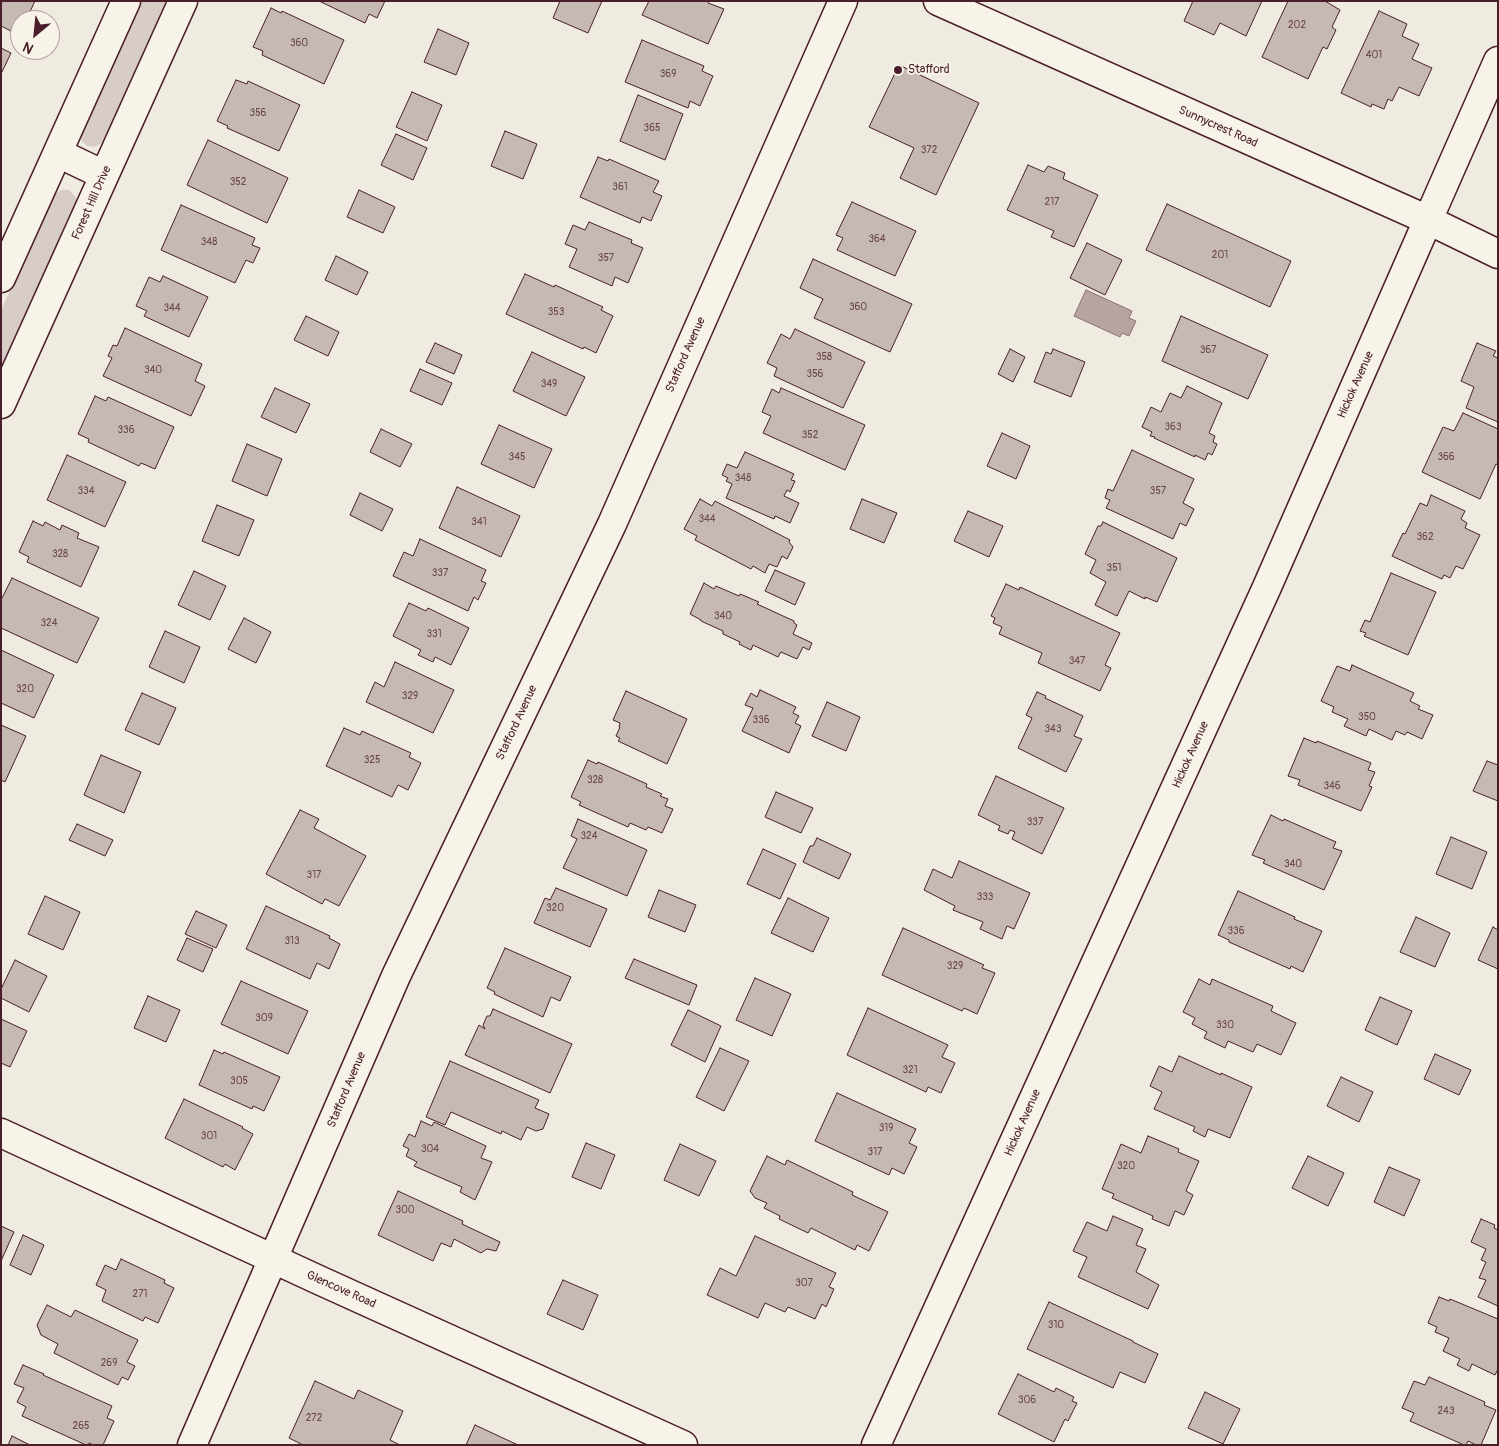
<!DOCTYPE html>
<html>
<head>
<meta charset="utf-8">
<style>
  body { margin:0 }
  #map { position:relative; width:1499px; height:1446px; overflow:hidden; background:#f0ebe0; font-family:Pangolin,sans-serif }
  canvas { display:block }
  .frame { position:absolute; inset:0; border:2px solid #4a1f2b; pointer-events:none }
  .north { position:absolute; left:10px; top:10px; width:50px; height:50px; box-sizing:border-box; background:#f7f3e8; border:1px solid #b29e9c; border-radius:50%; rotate:208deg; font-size:14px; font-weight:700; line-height:20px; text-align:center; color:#4a1f2b }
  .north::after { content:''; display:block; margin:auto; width:18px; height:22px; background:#4a1f2b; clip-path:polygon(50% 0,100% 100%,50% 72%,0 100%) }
</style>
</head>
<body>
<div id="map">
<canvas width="1499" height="1446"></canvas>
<div class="frame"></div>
<div class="north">N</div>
</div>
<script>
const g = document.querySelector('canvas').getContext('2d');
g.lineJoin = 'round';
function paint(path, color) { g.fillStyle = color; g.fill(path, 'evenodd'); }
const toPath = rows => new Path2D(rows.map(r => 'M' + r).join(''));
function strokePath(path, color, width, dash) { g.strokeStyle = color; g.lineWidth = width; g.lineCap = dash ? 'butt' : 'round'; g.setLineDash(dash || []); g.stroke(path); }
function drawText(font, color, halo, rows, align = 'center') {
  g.font = font + ' Pangolin,sans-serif'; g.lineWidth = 4; g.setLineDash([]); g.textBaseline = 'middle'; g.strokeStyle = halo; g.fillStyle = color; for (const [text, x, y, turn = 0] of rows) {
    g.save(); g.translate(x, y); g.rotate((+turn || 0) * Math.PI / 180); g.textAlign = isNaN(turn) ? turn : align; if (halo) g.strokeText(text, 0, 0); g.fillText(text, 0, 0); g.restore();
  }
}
const green = toPath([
  [139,1,167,1,103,142,95,147,87,146,81,140,81,131],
  [61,190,69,190,75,196,77,204,1,371,1,310,54,195]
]);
const water = toPath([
  [1086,290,1132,311,1129,318,1136,321,1129,336,1122,333,1120,337,1074,316,1086,290]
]);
const building = toPath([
  [1,1,35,1,26,20,20,20,19,35,1,26,1,1],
  [319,1,385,1,377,18,369,14,365,23,319,1],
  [560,1,602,1,588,33,553,18,560,1],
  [649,1,709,1,708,3,724,9,708,44,642,15,649,1],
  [1193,1,1262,1,1246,36,1220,23,1214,35,1184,21,1193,1],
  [1288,1,1325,1,1340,10,1332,27,1336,30,1327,49,1323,47,1308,79,1262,57,1288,1],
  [271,8,281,13,282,11,344,40,324,84,262,55,263,51,253,47,271,8],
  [1379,11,1407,24,1402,36,1419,44,1412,59,1432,68,1419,96,1399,87,1392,101,1388,99,1384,109,1372,104,1371,107,1341,93,1379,11],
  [438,29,469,43,456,75,424,62,438,29],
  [642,40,704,66,702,71,713,76,700,106,690,101,688,108,625,82,642,40],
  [1,48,11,53,1,74,1,48],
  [899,65,979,103,936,195,900,178,914,148,869,127,899,65],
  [236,80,247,84,248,81,300,105,279,151,227,128,228,126,217,121,236,80],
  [412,92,442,105,427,141,396,127,412,92],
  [638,95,683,114,665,160,620,141,638,95],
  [505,131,537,144,523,179,491,166,505,131],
  [396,134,427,148,413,180,381,165,396,134],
  [208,140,288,178,267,223,187,185,208,140],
  [598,157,608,161,609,159,659,181,653,192,662,196,651,221,642,217,640,223,580,197,598,157],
  [1028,165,1044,172,1048,166,1065,173,1063,179,1098,195,1074,247,1051,237,1054,231,1007,210,1028,165],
  [359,190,395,207,383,233,347,217,359,190],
  [852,202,916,231,895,276,837,250,843,238,836,235,852,202],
  [1167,204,1291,261,1270,307,1146,250,1167,204],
  [181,205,255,238,252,245,260,248,253,263,246,260,235,283,161,250,181,205],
  [589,222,632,240,631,243,643,248,628,283,615,277,612,286,569,267,577,249,565,244,573,225,585,230,589,222],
  [1087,243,1122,260,1105,295,1070,278,1087,243],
  [336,256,368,272,357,295,325,280,336,256],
  [813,259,912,304,890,352,814,318,823,299,800,288,813,259],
  [525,274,554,287,555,285,603,307,601,310,613,316,596,353,584,347,583,349,506,314,525,274],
  [163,276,208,297,189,337,144,316,147,311,136,306,149,277,160,282,163,276],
  [306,316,339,332,328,356,294,340,306,316],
  [1181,316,1268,355,1248,399,1162,361,1181,316],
  [125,328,202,364,195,381,205,386,191,416,103,376,112,358,108,356,113,345,117,346,125,328],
  [795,329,865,362,843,408,774,376,777,368,767,363,781,334,790,339,795,329],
  [435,343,462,355,454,374,426,362,435,343],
  [1477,343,1496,351,1493,356,1498,358,1498,422,1466,408,1474,387,1461,381,1477,343],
  [1010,349,1025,357,1013,382,998,374,1010,349],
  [1053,349,1085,362,1071,397,1034,382,1046,352,1051,354,1053,349],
  [532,352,585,377,566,416,513,391,532,352],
  [420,369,452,383,442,405,410,391,420,369],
  [1187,386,1222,403,1209,433,1215,436,1213,442,1217,444,1212,455,1208,453,1205,460,1195,455,1195,457,1154,438,1155,437,1150,436,1152,432,1142,427,1151,407,1161,412,1170,393,1181,398,1187,386],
  [275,388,310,404,296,433,261,417,275,388],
  [781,388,865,425,845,470,763,433,771,416,762,412,772,389,779,393,781,388],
  [95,396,106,401,108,397,174,427,155,469,141,463,139,466,88,442,89,439,78,434,95,396],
  [1463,413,1498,429,1498,465,1496,464,1480,499,1422,472,1443,427,1454,431,1463,413],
  [499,425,552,449,534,488,481,464,499,425],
  [381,429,412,444,400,467,370,452,381,429],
  [1002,433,1030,446,1016,479,987,466,1002,433],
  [247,444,282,459,267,496,232,481,247,444],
  [1132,450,1194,479,1183,503,1194,509,1186,526,1180,523,1173,539,1106,508,1110,500,1105,498,1108,489,1113,491,1132,450],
  [745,452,794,474,791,480,795,481,790,492,787,490,784,496,799,503,790,523,775,516,774,519,726,498,732,484,726,481,728,478,722,475,727,464,737,468,745,452],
  [67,455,126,482,105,527,47,500,67,455],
  [457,487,520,516,501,557,439,528,457,487],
  [360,493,393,509,382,531,350,515,360,493],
  [1431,495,1465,511,1461,519,1467,523,1465,528,1480,535,1463,569,1456,566,1450,578,1444,575,1442,579,1392,556,1403,533,1405,534,1420,503,1427,506,1431,495],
  [700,499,712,506,715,501,790,540,789,542,793,547,787,559,782,556,777,567,769,564,765,573,753,566,751,569,695,540,697,536,684,529,700,499],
  [862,499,897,513,884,543,850,529,862,499],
  [217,505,254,520,239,556,202,541,217,505],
  [968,511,1003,526,989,557,954,541,968,511],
  [33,521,43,526,45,522,60,530,62,525,79,533,77,538,99,547,81,587,27,562,29,557,19,552,33,521],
  [1103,522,1177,558,1157,602,1145,597,1145,599,1129,591,1117,616,1095,605,1106,582,1090,573,1096,560,1085,554,1098,526,1101,526,1103,522],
  [420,539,486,570,481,581,486,583,478,600,474,597,468,611,393,576,404,552,413,556,420,539],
  [775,570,805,583,795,605,765,591,775,570],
  [194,571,226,586,210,620,178,605,194,571],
  [1391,573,1436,592,1408,655,1364,636,1366,633,1360,631,1365,620,1370,622,1391,573],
  [12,578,99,618,77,663,1,628,1,600,12,578],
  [704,583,714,589,716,586,739,596,740,594,759,602,757,604,794,621,794,623,797,625,793,634,812,643,809,650,803,647,797,659,781,652,778,657,753,645,751,650,739,644,740,642,723,634,723,631,701,621,701,620,690,614,704,583],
  [1006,584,1019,590,1020,587,1120,633,1105,665,1111,668,1100,691,1038,663,1042,653,999,634,1002,627,993,623,995,618,991,616,1006,584],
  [409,603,426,611,428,608,469,628,451,665,435,657,433,662,418,655,421,650,393,636,409,603],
  [244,618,271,632,256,663,228,649,244,618],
  [165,631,200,647,184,683,149,667,165,631],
  [1,650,54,675,34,718,1,703,1,650],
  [395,662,454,690,433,733,366,702,375,682,384,687,395,662],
  [1352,665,1414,693,1410,701,1420,706,1418,709,1433,715,1422,739,1407,732,1405,735,1396,731,1392,740,1369,729,1366,736,1344,726,1348,719,1332,712,1334,707,1321,701,1337,666,1350,671,1352,665],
  [760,690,796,707,793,713,799,716,795,723,801,726,789,753,742,731,753,708,745,705,751,693,757,697,760,690],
  [626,691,687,719,667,764,618,741,620,738,616,736,620,727,619,727,620,723,613,720,626,691],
  [1037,692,1046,696,1045,698,1083,716,1074,736,1082,739,1066,772,1018,748,1032,718,1026,715,1037,692],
  [142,693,176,708,159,745,125,730,142,693],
  [827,702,860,717,846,751,812,736,827,702],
  [1,725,26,736,5,782,1,780,1,725],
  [344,728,360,735,362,731,411,753,409,757,421,763,408,790,398,785,392,797,326,766,344,728],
  [1304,738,1316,743,1317,741,1371,763,1368,770,1375,772,1369,786,1372,787,1361,811,1298,785,1300,780,1288,776,1304,738],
  [101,755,141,772,124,813,84,795,101,755],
  [588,760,597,764,598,762,647,784,646,787,662,794,660,796,668,799,665,806,673,809,662,833,648,827,646,830,630,823,628,827,579,805,581,802,571,797,588,760],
  [1487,761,1498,765,1498,801,1473,791,1487,761],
  [996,776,1064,808,1042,854,1012,839,1015,832,1010,830,1008,834,998,830,1000,826,978,815,996,776],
  [776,792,813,808,801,833,765,817,776,792],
  [300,810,319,819,314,828,366,856,339,906,325,899,322,904,266,874,300,810],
  [1271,815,1283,821,1284,819,1336,842,1333,848,1342,851,1324,890,1263,863,1265,860,1252,855,1271,815],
  [578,819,647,850,627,896,563,868,577,839,571,836,578,819],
  [77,824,113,840,105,856,69,840,77,824],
  [1451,837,1487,852,1472,889,1436,874,1451,837],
  [817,838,851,854,839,879,803,862,810,846,813,846,817,838],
  [763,849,796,864,780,899,747,884,763,849],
  [959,861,1030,893,1014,929,1007,926,1002,939,980,929,983,922,953,910,955,906,924,890,933,869,952,878,959,861],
  [556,888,607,909,590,947,534,923,545,898,550,900,556,888],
  [659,890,696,905,685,932,648,917,659,890],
  [1238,891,1295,917,1294,919,1322,931,1303,972,1291,966,1290,969,1229,942,1229,940,1218,935,1238,891],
  [45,896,80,912,63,950,28,934,45,896],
  [788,898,829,918,813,952,771,933,788,898],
  [266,906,330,936,329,938,340,944,329,969,317,963,310,979,246,949,266,906],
  [196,911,227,925,216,948,185,934,196,911],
  [1416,917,1450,933,1435,967,1400,952,1416,917],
  [1493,927,1498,930,1498,969,1478,960,1493,927],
  [903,928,984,965,982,968,995,973,977,1014,964,1008,962,1011,882,975,903,928],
  [187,938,213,949,203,972,177,960,187,938],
  [505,948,571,977,560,1001,551,997,543,1017,494,994,495,992,487,988,505,948],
  [634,959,697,985,689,1005,625,978,634,959],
  [15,960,47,976,29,1012,1,998,1,989,15,960],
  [755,978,791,994,772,1036,736,1020,755,978],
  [1199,979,1210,985,1212,979,1273,1006,1271,1011,1296,1023,1281,1055,1257,1044,1253,1052,1228,1041,1225,1048,1204,1038,1207,1032,1192,1024,1195,1018,1183,1012,1199,979],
  [241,981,308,1011,288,1054,221,1024,241,981],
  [148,996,180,1010,166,1042,134,1028,148,996],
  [1380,997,1412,1011,1397,1045,1365,1030,1380,997],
  [868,1008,948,1045,942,1057,955,1063,941,1093,928,1087,926,1092,847,1055,868,1008],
  [493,1009,572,1044,550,1093,465,1055,479,1025,485,1029,483,1025,487,1016,490,1016,493,1009],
  [688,1010,721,1026,705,1062,671,1045,688,1010],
  [1,1019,27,1031,10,1067,1,1063,1,1019],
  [720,1048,749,1061,724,1111,696,1097,720,1048],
  [214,1050,223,1054,224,1052,280,1077,264,1111,253,1106,252,1109,199,1085,214,1050],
  [1435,1054,1471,1070,1459,1095,1424,1079,1435,1054],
  [1179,1056,1221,1075,1221,1073,1252,1087,1230,1138,1208,1129,1205,1137,1193,1131,1195,1127,1154,1109,1162,1092,1150,1086,1159,1066,1172,1072,1179,1056],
  [450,1061,539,1100,535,1108,549,1114,543,1129,536,1131,527,1127,521,1140,502,1131,501,1134,451,1112,445,1125,426,1117,450,1061],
  [1341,1077,1373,1092,1359,1122,1327,1106,1341,1077],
  [837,1093,916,1129,909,1143,917,1147,904,1174,892,1168,889,1175,815,1141,837,1093],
  [184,1099,243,1127,242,1128,253,1134,235,1170,225,1164,223,1167,165,1138,184,1099],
  [421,1121,432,1126,434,1122,486,1146,481,1158,492,1162,475,1200,460,1192,462,1187,414,1166,417,1162,406,1156,409,1149,403,1146,409,1134,415,1137,421,1121],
  [1148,1136,1179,1149,1178,1152,1199,1161,1186,1191,1193,1195,1184,1215,1175,1211,1169,1226,1152,1219,1153,1216,1112,1198,1114,1194,1102,1189,1121,1144,1141,1153,1148,1136],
  [586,1143,615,1155,601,1189,572,1177,586,1143],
  [680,1144,716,1161,699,1196,664,1180,680,1144],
  [767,1156,785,1165,787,1160,853,1192,852,1195,888,1212,869,1251,857,1245,855,1250,811,1228,808,1233,779,1219,780,1216,764,1208,767,1203,755,1198,750,1191,767,1156],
  [1308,1156,1344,1173,1328,1206,1292,1188,1308,1156],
  [1389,1167,1420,1180,1404,1216,1374,1202,1389,1167],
  [398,1191,463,1221,462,1224,500,1242,496,1251,487,1249,481,1253,454,1239,451,1247,441,1243,433,1261,378,1235,398,1191],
  [1113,1216,1143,1229,1136,1245,1146,1249,1136,1272,1159,1285,1148,1309,1078,1277,1087,1257,1073,1251,1087,1222,1107,1231,1113,1216],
  [1481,1219,1495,1225,1494,1228,1498,1230,1498,1306,1478,1297,1486,1280,1479,1278,1486,1262,1481,1260,1486,1249,1471,1242,1481,1219],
  [1,1226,14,1232,1,1261,1,1226],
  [23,1235,44,1245,31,1275,10,1265,23,1235],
  [755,1236,836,1273,829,1287,834,1289,826,1307,822,1304,815,1319,788,1307,785,1312,765,1303,758,1318,707,1295,720,1268,736,1276,755,1236],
  [121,1259,165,1280,164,1283,174,1288,158,1323,145,1317,143,1321,102,1301,106,1290,96,1285,105,1265,116,1270,121,1259],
  [563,1280,598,1295,583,1330,547,1314,563,1280],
  [1439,1297,1449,1301,1450,1299,1498,1319,1498,1369,1495,1375,1472,1364,1469,1371,1457,1365,1460,1359,1443,1351,1449,1338,1435,1332,1437,1327,1428,1323,1439,1297],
  [1049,1302,1133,1341,1133,1342,1158,1354,1145,1383,1120,1372,1113,1388,1027,1349,1049,1302],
  [47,1305,71,1317,75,1310,138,1340,127,1362,135,1366,128,1380,122,1377,118,1385,54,1353,58,1344,41,1335,37,1325,47,1305],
  [23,1365,44,1374,43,1375,112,1406,107,1418,114,1421,103,1445,93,1445,89,1443,89,1445,86,1445,22,1416,26,1407,17,1402,24,1388,14,1384,23,1365],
  [1018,1374,1054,1392,1056,1388,1074,1397,1072,1401,1077,1403,1068,1421,1065,1419,1054,1442,998,1414,1018,1374],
  [1429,1377,1485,1402,1484,1405,1496,1410,1481,1445,1476,1445,1468,1441,1466,1445,1464,1445,1410,1421,1414,1413,1402,1408,1414,1381,1425,1385,1429,1377],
  [315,1381,354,1399,358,1390,403,1411,390,1440,400,1445,303,1445,289,1438,315,1381],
  [1205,1392,1240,1409,1223,1444,1188,1428,1205,1392],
  [475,1425,518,1445,466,1445,475,1425],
  [12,1436,30,1445,8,1445,12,1436]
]);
const street = toPath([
  [58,153,104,175],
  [1,278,126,1],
  [1,404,183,1],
  [1,1133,321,1281,683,1445],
  [192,1445,396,976,612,524,843,1],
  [876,1445,1267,587,1428,220,938,1]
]);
const secondary = toPath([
  [1498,61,1428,220,1498,254]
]);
const markers = [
  [898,70,5,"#4a1f2b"]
];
const numberNames = [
  ["202",1297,25],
  ["360",299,43],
  ["401",1374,55],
  ["369",668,74],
  ["356",258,113],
  ["365",652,128],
  ["372",929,150],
  ["352",238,182],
  ["361",620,187],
  ["217",1052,202],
  ["364",877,239],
  ["348",209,242],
  ["201",1220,255],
  ["357",606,258],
  ["360",858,307],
  ["344",172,308],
  ["353",556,312],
  ["367",1208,350],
  ["358",824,357],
  ["340",153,370],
  ["356",815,374],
  ["349",549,384],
  ["363",1173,427],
  ["336",126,430],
  ["352",810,435],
  ["345",517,457],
  ["366",1446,457],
  ["348",743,478],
  ["334",86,491],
  ["357",1158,491],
  ["344",707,519],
  ["341",479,522],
  ["362",1425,537],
  ["328",60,554],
  ["351",1114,568],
  ["337",440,573],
  ["340",723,616],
  ["324",49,623],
  ["331",434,634],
  ["347",1077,661],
  ["320",25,689],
  ["329",410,696],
  ["350",1367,717],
  ["336",761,720],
  ["343",1053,729],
  ["325",372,760],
  ["328",595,780],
  ["346",1332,786],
  ["337",1035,822],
  ["324",589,836],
  ["340",1293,864],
  ["317",314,875],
  ["333",985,897],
  ["320",555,908],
  ["336",1236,931],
  ["313",292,941],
  ["329",955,966],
  ["309",264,1018],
  ["330",1225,1025],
  ["321",910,1070],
  ["305",239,1081],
  ["319",886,1128],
  ["301",209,1136],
  ["304",430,1149],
  ["317",875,1152],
  ["320",1126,1166],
  ["300",405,1210],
  ["307",804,1283],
  ["271",140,1294],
  ["310",1056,1325],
  ["269",109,1363],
  ["306",1027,1400],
  ["243",1446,1411],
  ["272",314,1418],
  ["265",81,1426]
];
const poiNames = [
  ["Stafford",908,70]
];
const streetNames = [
  ["Sunnycrest Road",1218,127,24],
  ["Forest Hill Drive",92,203,-66],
  ["Stafford Avenue",686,355,-66],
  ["Hickok Avenue",1356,385,-66],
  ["Stafford Avenue",517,723,-65],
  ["Hickok Avenue",1191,755,-66],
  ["Stafford Avenue",347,1090,-67],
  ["Hickok Avenue",1023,1123,-66],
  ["Glencove Road",341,1290,24]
];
paint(green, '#d8cdc6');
paint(water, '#b7a4a2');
strokePath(water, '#8b6f72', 1);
paint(building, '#c6b8b3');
strokePath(building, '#4a1f2b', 1);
strokePath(street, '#4a1f2b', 31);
strokePath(secondary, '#4a1f2b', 31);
strokePath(street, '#f7f3e8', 28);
strokePath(secondary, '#f7f3e8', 28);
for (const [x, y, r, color] of markers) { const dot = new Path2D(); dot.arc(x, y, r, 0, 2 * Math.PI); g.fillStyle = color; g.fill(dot); strokePath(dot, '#f7f3e8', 2); }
drawText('10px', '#69454d', null, numberNames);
drawText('12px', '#4a1f2b', '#f7f3e8', poiNames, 'left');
drawText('12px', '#4a1f2b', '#f7f3e8', streetNames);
</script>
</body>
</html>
